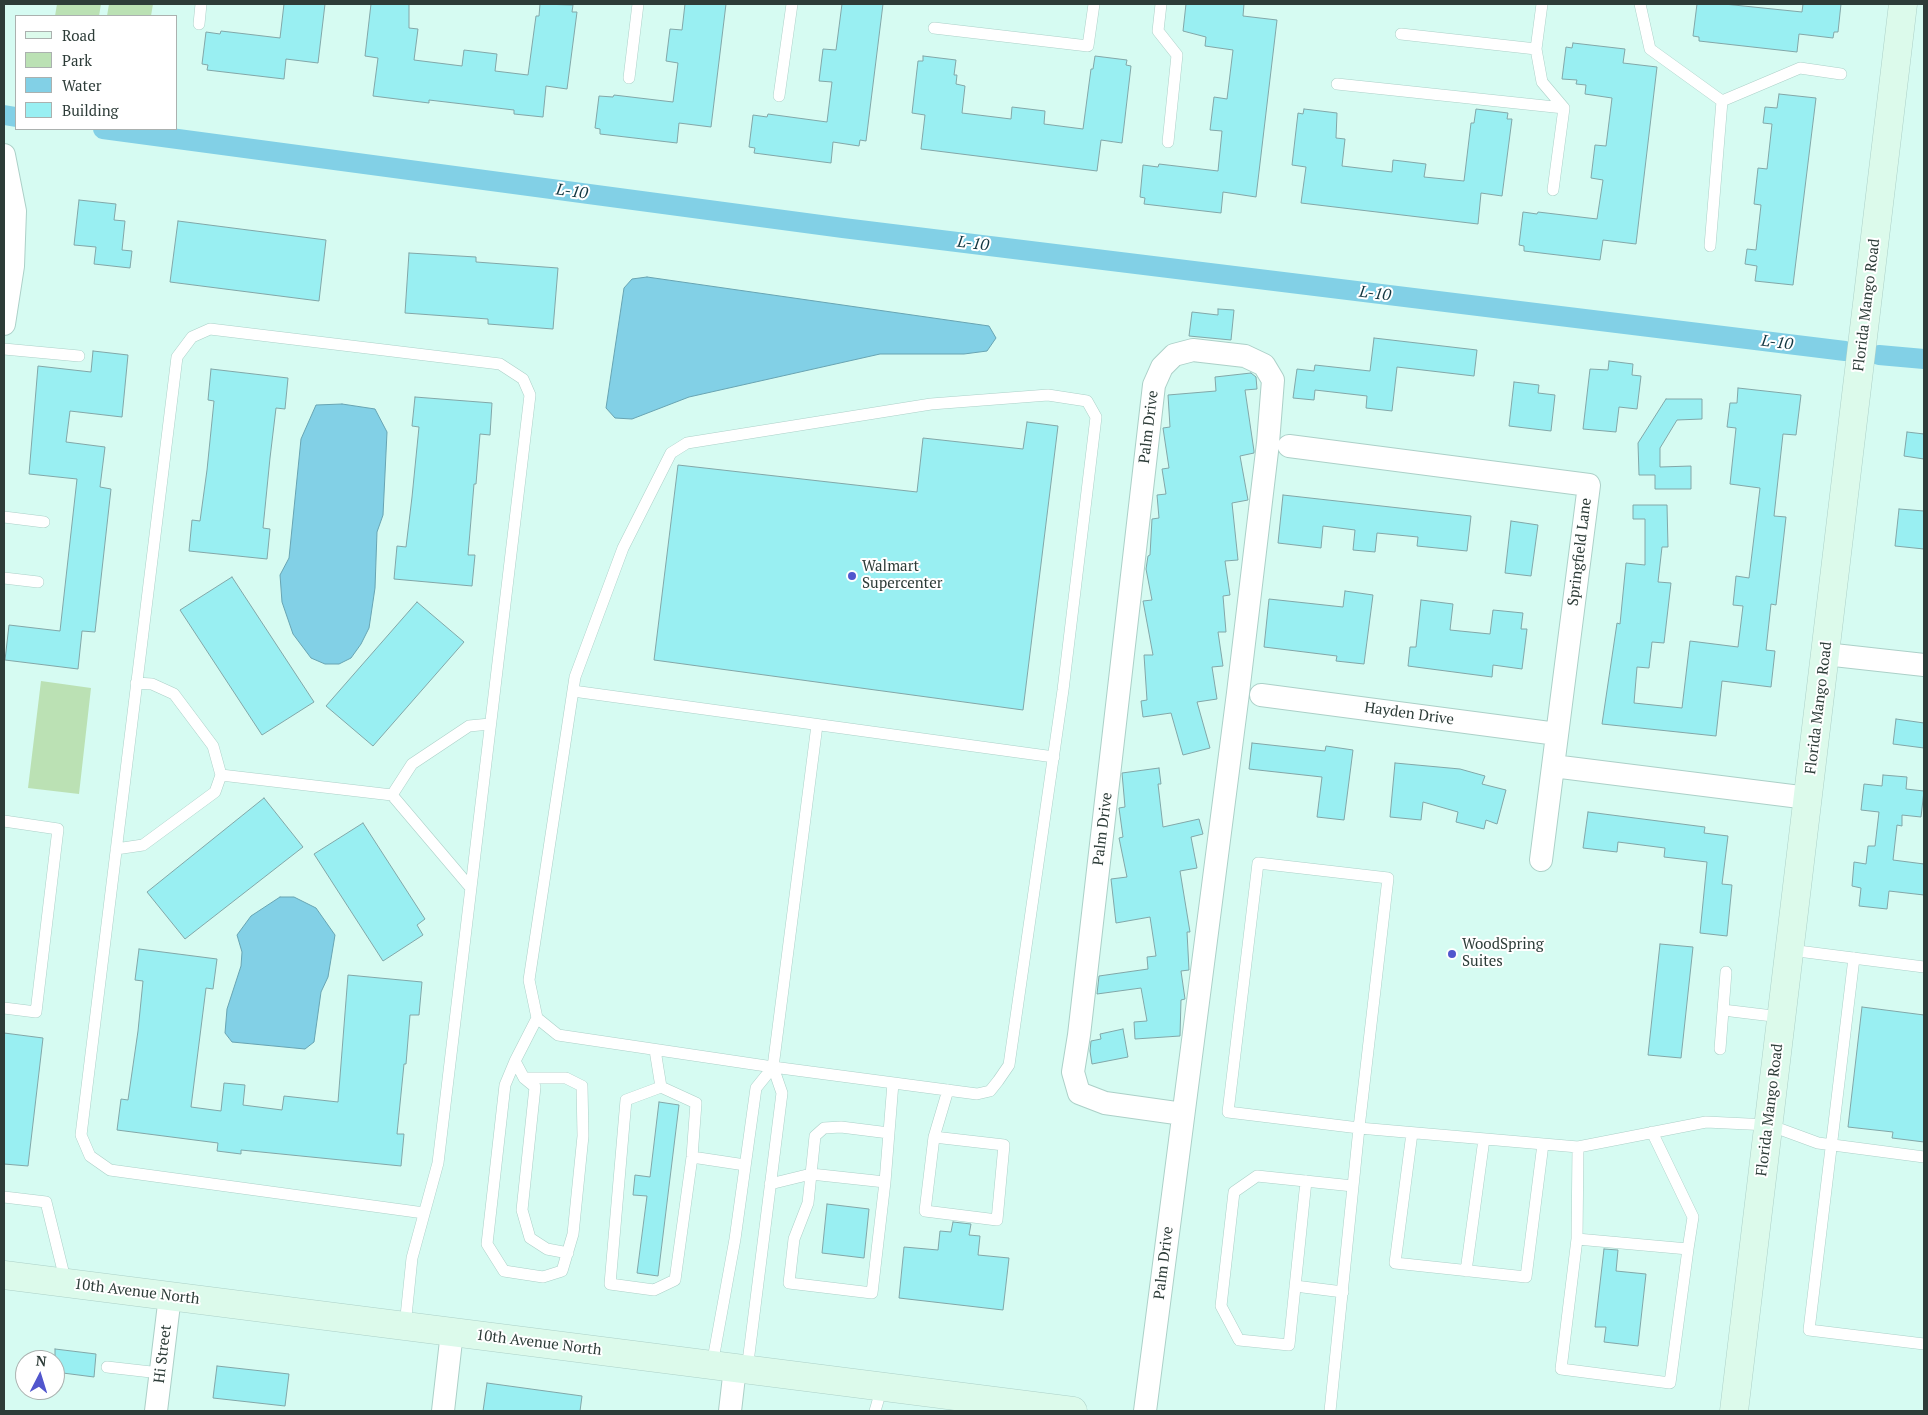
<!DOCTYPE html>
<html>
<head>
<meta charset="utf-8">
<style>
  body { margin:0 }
  #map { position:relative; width:1928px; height:1415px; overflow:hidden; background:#d6fbf2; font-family:"PT Serif",serif }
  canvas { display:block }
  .frame { position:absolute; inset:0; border:5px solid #2d3c38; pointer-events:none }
  .legend { position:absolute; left:15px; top:15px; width:162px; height:115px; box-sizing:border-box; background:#fff; border:1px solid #abb1af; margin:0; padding:6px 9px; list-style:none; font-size:15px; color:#2d3c38 }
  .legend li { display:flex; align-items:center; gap:10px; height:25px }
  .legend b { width:25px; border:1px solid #abb1af }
  .north { position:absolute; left:15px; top:1350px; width:50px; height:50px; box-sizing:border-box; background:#fff; border:1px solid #abb1af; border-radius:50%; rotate:5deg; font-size:14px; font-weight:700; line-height:20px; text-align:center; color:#2d3c38 }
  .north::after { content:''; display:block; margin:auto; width:18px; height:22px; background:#5156cd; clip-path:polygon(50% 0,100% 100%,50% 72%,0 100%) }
</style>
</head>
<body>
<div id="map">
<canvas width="1928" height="1415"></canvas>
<div class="frame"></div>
<ul class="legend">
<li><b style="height:6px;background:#dcfaeb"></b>Road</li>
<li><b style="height:14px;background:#bbe1b4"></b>Park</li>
<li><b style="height:14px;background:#82d0e6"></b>Water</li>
<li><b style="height:14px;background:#99eff2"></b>Building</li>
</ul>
<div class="north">N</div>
</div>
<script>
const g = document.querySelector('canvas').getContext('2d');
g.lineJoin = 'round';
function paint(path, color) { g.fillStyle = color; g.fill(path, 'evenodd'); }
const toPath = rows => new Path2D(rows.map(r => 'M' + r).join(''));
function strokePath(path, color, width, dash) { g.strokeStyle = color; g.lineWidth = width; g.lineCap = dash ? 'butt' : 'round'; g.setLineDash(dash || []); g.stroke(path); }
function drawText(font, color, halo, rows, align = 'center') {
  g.font = font + ' "PT Serif",serif'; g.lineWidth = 4; g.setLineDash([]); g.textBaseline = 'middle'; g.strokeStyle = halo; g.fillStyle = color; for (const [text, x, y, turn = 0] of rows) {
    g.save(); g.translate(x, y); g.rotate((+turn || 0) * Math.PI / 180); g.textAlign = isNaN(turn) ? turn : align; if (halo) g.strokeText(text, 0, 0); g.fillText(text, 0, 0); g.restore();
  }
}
const green = toPath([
  [57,4,101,4,99,16,55,16],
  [109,4,153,4,151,16,107,16],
  [41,681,91,688,79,794,28,788]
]);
const water = toPath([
  [647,277,989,326,996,338,987,351,964,354,880,354,689,397,632,419,615,418,606,408,624,288,632,279,647,277],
  [342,404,375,409,387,432,383,515,377,532,375,588,369,628,361,644,351,658,339,664,325,664,311,658,293,634,282,602,280,575,289,558,301,439,316,405,342,404],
  [280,897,294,897,316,908,335,935,328,977,321,992,314,1042,305,1049,232,1042,225,1033,227,1009,241,966,242,952,237,935,251,916,280,897]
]);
const canal = toPath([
  [4,115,16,117],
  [103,129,843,228,1845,351],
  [1879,355,1924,359]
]);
const building = toPath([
  [284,4,325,4,318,63,286,59,284,79,207,70,208,65,202,64,206,32,220,34,221,31,280,38,284,4],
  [371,4,409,4,409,28,418,29,414,60,462,66,464,50,497,54,495,71,528,75,536,16,539,16,540,4,573,5,572,12,577,12,567,89,546,86,543,117,514,114,514,110,429,100,429,103,373,96,378,58,365,56,371,4],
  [685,4,726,4,711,127,679,123,677,143,600,134,600,129,595,128,599,96,613,97,614,95,673,102,678,63,666,61,670,29,682,30,685,4],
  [842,4,883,4,866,141,860,140,859,146,833,142,831,163,754,153,755,148,749,147,753,115,767,117,768,114,827,122,832,82,819,81,823,49,836,50,842,4],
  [1186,4,1244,4,1243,16,1277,20,1256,197,1223,192,1221,213,1144,204,1145,198,1140,197,1143,165,1158,167,1159,164,1218,171,1222,131,1210,130,1214,97,1227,99,1233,50,1205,46,1206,37,1183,31,1186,4],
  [1697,4,1724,4,1802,12,1803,4,1841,4,1838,32,1834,32,1833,38,1799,34,1797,52,1699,41,1699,37,1693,36,1697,4],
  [1573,43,1625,49,1623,63,1657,67,1636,244,1603,240,1600,260,1524,251,1524,246,1519,245,1523,212,1537,214,1538,212,1597,219,1603,180,1591,178,1595,145,1606,146,1612,98,1585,94,1586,85,1576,84,1577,80,1562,79,1566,47,1572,48,1573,43],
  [923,56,956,60,954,75,957,75,956,84,965,86,962,113,1011,119,1012,107,1045,111,1044,124,1083,129,1091,69,1093,69,1095,56,1127,60,1126,65,1131,66,1122,143,1101,140,1097,171,921,149,925,115,912,113,918,61,923,61,923,56],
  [1779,94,1816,98,1793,285,1755,281,1757,266,1745,264,1747,249,1756,250,1761,205,1754,204,1758,168,1767,169,1772,124,1763,123,1765,107,1777,108,1779,94],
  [1304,109,1337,113,1336,138,1345,139,1342,166,1392,172,1393,160,1426,164,1424,177,1464,181,1471,123,1474,123,1476,109,1508,113,1507,119,1512,119,1502,196,1481,193,1478,224,1301,203,1306,167,1292,165,1298,113,1303,114,1304,109],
  [79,200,116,204,114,220,125,221,122,250,132,251,130,268,94,264,96,247,74,245,79,200],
  [178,221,326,240,319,301,170,282,178,221],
  [409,253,476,257,476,262,558,268,553,329,488,324,488,319,405,313,409,253],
  [1218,309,1234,310,1231,340,1189,336,1192,312,1218,315,1218,309],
  [1374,338,1477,350,1474,376,1397,367,1392,411,1366,408,1367,396,1315,390,1314,400,1293,398,1297,369,1314,371,1315,365,1370,371,1374,338],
  [93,351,128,355,122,417,70,411,66,442,105,447,100,487,111,489,95,632,82,631,78,669,5,660,9,625,60,631,77,479,29,474,38,366,91,372,93,351],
  [1609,361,1633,364,1632,375,1641,376,1637,409,1619,407,1616,432,1583,429,1590,369,1608,370,1609,361],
  [211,369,288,378,285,409,276,408,270,458,263,528,270,529,267,559,189,551,192,520,200,521,207,470,214,401,208,400,211,369],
  [1251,373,1256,377,1257,389,1245,390,1254,451,1254,453,1240,456,1248,500,1232,503,1238,560,1225,561,1230,595,1223,596,1226,632,1218,632,1223,666,1212,667,1217,699,1197,702,1210,748,1183,755,1171,713,1143,717,1141,701,1147,700,1144,655,1153,655,1143,601,1152,600,1146,569,1148,556,1150,555,1152,519,1159,518,1157,495,1166,494,1162,469,1169,468,1163,428,1170,427,1168,395,1216,391,1215,377,1251,373],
  [1514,382,1539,385,1538,393,1555,395,1551,431,1509,426,1514,382],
  [1738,388,1801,395,1796,435,1783,434,1774,516,1786,517,1776,605,1771,604,1766,650,1775,651,1771,687,1722,681,1716,736,1602,724,1617,623,1620,624,1626,563,1645,565,1645,519,1633,519,1633,505,1667,505,1668,547,1662,547,1658,582,1671,583,1664,643,1652,642,1649,668,1637,667,1634,703,1682,708,1690,641,1738,647,1743,606,1733,605,1736,576,1749,578,1760,488,1730,484,1736,428,1727,427,1730,403,1737,403,1738,388],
  [415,397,492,403,490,435,480,434,476,484,474,484,468,555,475,555,472,586,394,579,397,546,406,547,412,497,419,427,412,426,415,397],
  [1666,399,1702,399,1702,419,1677,420,1660,448,1660,467,1691,466,1691,489,1655,489,1655,475,1639,475,1638,443,1666,399],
  [1027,422,1058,426,1023,710,654,660,678,465,917,492,923,438,1023,449,1027,422],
  [1907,432,1924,434,1924,459,1904,456,1907,432],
  [1283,495,1471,516,1467,551,1417,546,1418,537,1377,533,1375,552,1353,550,1355,530,1323,526,1321,548,1278,543,1283,495],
  [1899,509,1924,511,1924,549,1895,546,1899,509],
  [1511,521,1538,525,1531,576,1505,573,1511,521],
  [232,577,314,702,262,735,180,610,232,577],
  [1345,591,1373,595,1364,664,1336,661,1337,656,1264,647,1269,599,1343,607,1345,591],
  [1421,600,1453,604,1450,630,1490,634,1493,610,1523,613,1521,629,1527,629,1522,669,1493,665,1492,677,1408,666,1410,647,1416,647,1421,600],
  [417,602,464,642,373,746,326,706,417,602],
  [1896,719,1924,723,1924,748,1893,744,1896,719],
  [1252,743,1325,751,1326,746,1353,750,1344,820,1317,817,1322,777,1249,769,1252,743],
  [1395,763,1460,769,1485,776,1482,784,1506,790,1497,824,1486,820,1484,829,1456,822,1458,812,1423,802,1421,820,1390,817,1395,763],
  [1159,768,1161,784,1158,784,1163,827,1199,819,1203,834,1191,837,1197,868,1180,871,1190,932,1187,932,1189,970,1181,971,1185,999,1181,1000,1180,1036,1135,1039,1134,1022,1147,1021,1141,988,1097,994,1099,976,1148,969,1147,957,1156,956,1150,917,1116,923,1111,879,1127,877,1119,838,1123,837,1119,808,1125,807,1122,773,1159,768],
  [1883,775,1907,777,1906,789,1924,791,1921,817,1902,815,1902,826,1897,825,1893,860,1924,864,1924,895,1889,891,1887,909,1859,906,1861,888,1852,886,1854,862,1866,864,1868,846,1875,846,1879,812,1861,810,1864,784,1882,786,1883,775],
  [264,798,303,847,185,939,147,892,264,798],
  [1588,812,1705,827,1704,833,1728,836,1722,884,1732,885,1727,936,1700,933,1707,862,1664,857,1665,848,1618,842,1617,852,1583,848,1588,812],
  [363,823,425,919,417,925,423,935,383,961,314,854,363,823],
  [1660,944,1693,947,1681,1058,1648,1055,1660,944],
  [139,949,217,959,213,989,206,988,191,1107,221,1111,224,1083,245,1085,243,1105,282,1110,284,1096,338,1102,348,975,422,982,419,1015,410,1015,406,1064,404,1064,397,1134,404,1134,401,1166,241,1150,241,1154,217,1151,218,1143,117,1130,121,1099,128,1100,138,1031,143,981,135,980,139,949],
  [1862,1007,1924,1015,1924,1142,1892,1138,1893,1132,1848,1127,1862,1007],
  [1123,1029,1128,1057,1092,1064,1090,1051,1091,1041,1101,1039,1100,1034,1123,1029],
  [4,1033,43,1038,28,1166,4,1164,4,1033],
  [659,1102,679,1105,658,1276,637,1273,647,1196,633,1195,635,1175,650,1177,659,1102],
  [827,1204,869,1209,864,1258,822,1253,827,1204],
  [953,1222,971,1224,969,1235,980,1236,978,1255,1009,1258,1003,1310,899,1298,904,1247,938,1250,940,1231,951,1232,953,1222],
  [1604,1249,1618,1250,1616,1271,1646,1274,1638,1346,1604,1342,1606,1327,1595,1327,1604,1249],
  [55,1349,96,1354,94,1377,55,1372,55,1349],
  [217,1366,289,1374,285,1406,213,1398,217,1366],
  [487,1383,582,1396,580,1411,483,1411,487,1383]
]);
const lane = toPath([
  [1161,4,1158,31,1177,55,1168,142],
  [1542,4,1536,49,1542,82,1564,108,1553,190],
  [1640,4,1650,49,1722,101,1710,246],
  [199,24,201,4],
  [934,28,1088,46,1094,4],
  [1401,34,1536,49],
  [629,78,638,4],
  [1337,84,1564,108],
  [779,96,792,4],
  [1722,101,1800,68,1841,74],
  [4,349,79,356],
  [1048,395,1087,401,1096,417,1063,690,1009,1065,998,1081,990,1091,977,1094,773,1067,558,1035,537,1018,529,980,575,677,623,548,671,453,687,443,931,404,1048,395],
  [4,517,44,522],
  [4,578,38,582],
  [573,691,1054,757],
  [221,775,392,795],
  [4,821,58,829,36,1012,4,1008],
  [116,849,143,845,215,792,221,775,213,746,174,694,152,684,136,683],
  [470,887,392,795,412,764,469,726,490,724],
  [1790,950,1924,967],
  [1854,958,1809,1330,1924,1344],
  [1723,1010,1781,1017],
  [537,1018,515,1061,524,1078,535,1087,522,1210,530,1238,547,1249,568,1253],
  [1720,1049,1726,972],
  [655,1050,661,1087,696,1103,692,1157,675,1280,654,1290,610,1284,626,1100,661,1087],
  [515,1061,505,1085,487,1244,504,1271,543,1277,562,1271,573,1234,583,1136,582,1086,566,1078,524,1078],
  [1652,1132,1693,1217,1688,1249],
  [889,1133,841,1127,824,1128,815,1136,808,1203,794,1239,789,1283,872,1293,885,1182,893,1083],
  [1412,1133,1395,1263,1526,1277,1543,1144],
  [934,1137,1004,1145,997,1220,925,1211,934,1137,948,1090],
  [692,1157,745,1165],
  [1306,1181,1289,1345,1239,1340,1221,1306,1234,1192,1257,1176,1353,1186],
  [770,1184,811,1174,885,1182],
  [4,1197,46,1202,66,1283],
  [1577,1239,1688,1249,1670,1383,1561,1369,1577,1239,1578,1147],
  [1466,1271,1484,1139],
  [1295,1286,1343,1292],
  [405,1326,412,1258,438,1163,530,395,523,379,500,364,210,329,192,337,177,357,81,1135,90,1156,110,1170,424,1213],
  [712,1365,735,1239,756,1088,773,1067],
  [107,1367,160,1373],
  [747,1370,782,1093,773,1067,817,725],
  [875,1411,882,1387],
  [1330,1411,1359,1128,1388,878,1258,863,1228,1112,1359,1128,1578,1147,1706,1122,1769,1125,1818,1143,1924,1157]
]);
const street = toPath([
  [4,324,13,266,15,211,4,155],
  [1289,446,1589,485,1541,860],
  [1825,654,1924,665],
  [1261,695,1557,734],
  [1553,766,1808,798],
  [156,1411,170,1296],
  [443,1411,452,1332],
  [730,1411,735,1368],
  [1145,1411,1238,693,1268,443,1273,380,1264,365,1245,356,1193,350,1174,355,1162,367,1154,385,1079,1035,1073,1072,1079,1093,1105,1103,1183,1114]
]);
const secondary = toPath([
  [4,1275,1073,1411],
  [1734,1411,1903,4]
]);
const markers = [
  [852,576,5,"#5156cd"],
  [1452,954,5,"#5156cd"]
];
const streetNames = [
  ["Florida Mango Road",1867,305,-83],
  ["Palm Drive",1149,427,-83],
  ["Springfield Lane",1580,552,-83],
  ["Florida Mango Road",1819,708,-83],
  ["Hayden Drive",1409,714,8],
  ["Palm Drive",1103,829,-83],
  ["Florida Mango Road",1770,1110,-83],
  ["Palm Drive",1164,1263,-83],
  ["10th Avenue North",137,1292,7],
  ["10th Avenue North",539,1343,7],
  ["Hi Street",163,1354,-83]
];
const poiNames = [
  ["Walmart",862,567],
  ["Supercenter",862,584],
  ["WoodSpring",1462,945],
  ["Suites",1462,962]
];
const waterNames = [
  ["L-10",572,192,8],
  ["L-10",973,244,7],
  ["L-10",1375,294,7],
  ["L-10",1777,343,7]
];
paint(green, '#bbe1b4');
paint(water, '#82d0e6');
strokePath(water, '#68a4b2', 1);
strokePath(canal, '#82d0e6', 20);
paint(building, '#99eff2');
strokePath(building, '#82a7a8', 1);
strokePath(lane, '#acd0c8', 12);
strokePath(street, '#acd0c8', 24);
strokePath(secondary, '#acd0c8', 29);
strokePath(lane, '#fff', 11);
strokePath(street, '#fff', 22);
strokePath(secondary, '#dcfaeb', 28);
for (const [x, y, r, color] of markers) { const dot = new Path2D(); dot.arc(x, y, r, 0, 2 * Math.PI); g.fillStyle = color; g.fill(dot); strokePath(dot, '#fff', 2); }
drawText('15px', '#2d3c38', '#fff', streetNames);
drawText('15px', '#2d3c38', '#fff', poiNames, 'left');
drawText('italic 16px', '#113640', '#fff', waterNames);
</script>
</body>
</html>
